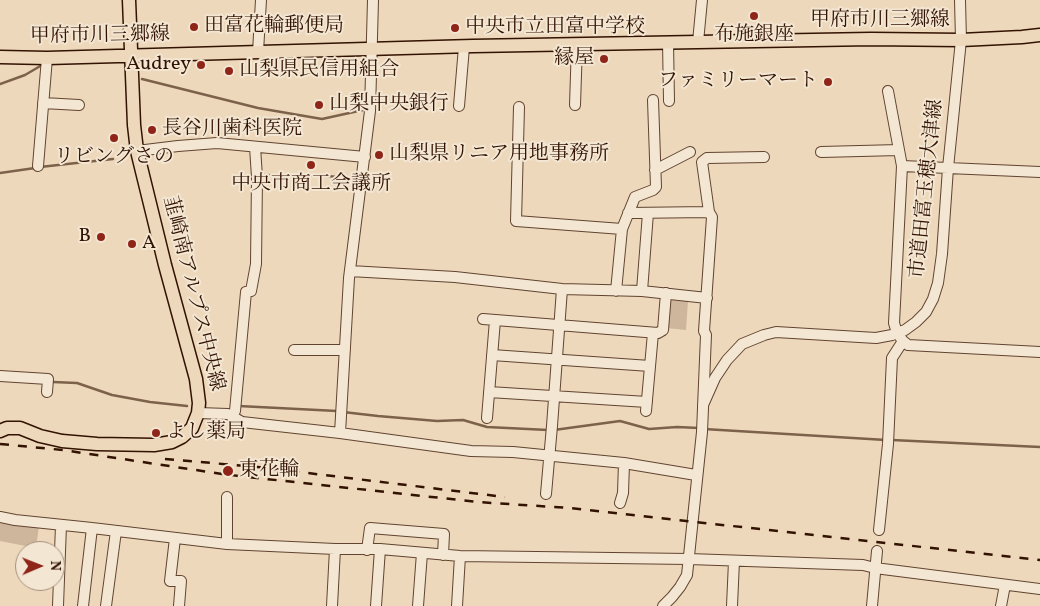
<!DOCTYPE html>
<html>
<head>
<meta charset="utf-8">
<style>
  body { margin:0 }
  #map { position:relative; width:1040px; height:606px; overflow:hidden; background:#edd8bb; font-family:Vollkorn,serif }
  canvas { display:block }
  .north { position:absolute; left:15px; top:541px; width:50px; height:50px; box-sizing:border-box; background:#f3e6d3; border:1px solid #a6917f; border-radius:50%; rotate:89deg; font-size:14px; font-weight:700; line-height:20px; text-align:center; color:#321201 }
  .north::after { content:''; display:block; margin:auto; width:18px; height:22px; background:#8f2418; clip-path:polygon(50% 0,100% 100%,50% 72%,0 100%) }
</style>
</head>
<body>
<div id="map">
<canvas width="1040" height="606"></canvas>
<div class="north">N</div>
</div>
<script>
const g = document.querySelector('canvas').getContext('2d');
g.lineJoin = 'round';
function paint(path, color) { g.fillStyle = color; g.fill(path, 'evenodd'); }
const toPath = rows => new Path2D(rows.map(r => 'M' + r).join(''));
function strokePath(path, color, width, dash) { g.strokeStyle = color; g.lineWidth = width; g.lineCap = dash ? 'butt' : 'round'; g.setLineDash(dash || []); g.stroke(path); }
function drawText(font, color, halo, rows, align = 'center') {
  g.font = font + ' Vollkorn,"Noto Serif JP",serif'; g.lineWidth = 4; g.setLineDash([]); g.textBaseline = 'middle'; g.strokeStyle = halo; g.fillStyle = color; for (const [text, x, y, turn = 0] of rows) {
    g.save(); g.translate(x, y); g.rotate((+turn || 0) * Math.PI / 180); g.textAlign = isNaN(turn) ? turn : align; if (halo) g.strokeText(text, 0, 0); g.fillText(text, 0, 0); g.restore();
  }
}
const green = toPath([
  [668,300,688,301,686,330,666,328],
  [0,520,39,526,36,548,0,541]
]);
const stream = toPath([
  [142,79,258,108,322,119,363,110],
  [0,84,25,75,42,65],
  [40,167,113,159],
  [0,173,35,168],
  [259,175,328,176,354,179],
  [53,382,77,383,112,395,150,402,187,406],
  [239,406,337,411],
  [343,412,378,416,437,421,463,420,487,427,548,430],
  [704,429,886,440],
  [554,430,620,421,649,429,677,427,699,428],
  [892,440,1040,447]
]);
const minor = toPath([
  [668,42,669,101],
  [698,42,702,0],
  [258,52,261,0],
  [888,91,899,150],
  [43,103,79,105],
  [575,105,577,44],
  [459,106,464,47],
  [519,107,516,221,622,229],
  [137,151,178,146,217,143,365,157],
  [821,152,899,150,902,166],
  [38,166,47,58],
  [655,170,690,152],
  [1040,172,902,166,894,323,897,333,903,341,908,345,1040,352],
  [628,213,709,212],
  [350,271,455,277,562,289,642,291,707,298],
  [616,291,622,229,635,197,653,190,656,187,653,100],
  [642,291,648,213],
  [483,319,658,333,663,330,666,293],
  [294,350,345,350],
  [492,355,650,366],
  [0,376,48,379,47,392],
  [489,392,647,402],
  [703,405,715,378,727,360,742,344,764,335,776,332,876,338,892,335,905,330,916,322,926,312,933,299,938,283,942,254,948,168,961,40,960,0],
  [646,411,653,333],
  [198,413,228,414,242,422,340,433,471,451,513,452,624,463,696,475],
  [232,416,235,411,246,292,251,291,256,264,257,177,255,147],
  [487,418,495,320],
  [340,433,349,278,370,111,373,0],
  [546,494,552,426,562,289],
  [227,497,227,544],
  [620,503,623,493,624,463],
  [0,517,15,520,92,528,227,544,335,549,380,549,460,556,689,559,863,565,875,568,1040,589],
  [879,530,888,444,892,358,903,341],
  [175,538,170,581,181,581,179,606],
  [367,550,370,528,444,534,443,555],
  [58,606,61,525],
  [83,606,92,528],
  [106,606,116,531],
  [332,606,335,549],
  [376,606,380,549],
  [418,606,422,553],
  [457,606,460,556],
  [663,606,672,597,680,587,687,575,702,432,706,335,704,331,712,217,709,212,702,162,707,158,764,157],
  [732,606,734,561],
  [872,606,877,551],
  [1001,606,1005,585]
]);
const major = toPath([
  [0,57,47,58,473,46,698,42,871,39,961,40,1022,37,1040,35],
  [0,431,7,428,20,428,40,436,62,441,97,444,154,445,172,442,182,437,192,428,198,413,199,403,196,379,165,265,137,151,134,125,129,0]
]);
const rail = toPath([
  [0,444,63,450,222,474,257,478,478,502,569,508,1040,560],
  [165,459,258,467,505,497]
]);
const markers = [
  [754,16,5,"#8f2418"],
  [194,27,5,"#8f2418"],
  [455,28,5,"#8f2418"],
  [604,59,5,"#8f2418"],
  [201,65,5,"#8f2418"],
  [229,71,5,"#8f2418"],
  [828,82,5,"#8f2418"],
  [319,105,5,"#8f2418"],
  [152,130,5,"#8f2418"],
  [114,138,5,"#8f2418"],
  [379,155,5,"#8f2418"],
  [311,165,5,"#8f2418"],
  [101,237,5,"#8f2418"],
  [132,244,5,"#8f2418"],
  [156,433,5,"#8f2418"],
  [228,471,6,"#8f2418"]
];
const streetNames = [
  ["甲府市川三郷線",880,21],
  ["甲府市川三郷線",100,37,-1],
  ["市道田富玉穂大津線",928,189,-84],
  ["韮崎南アルプス中央線",192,294,76]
];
const poiNames = [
  ["田富花輪郵便局",204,27],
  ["中央市立田富中学校",465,28],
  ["布施銀座",754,36,"center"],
  ["縁屋",594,59,"right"],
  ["Audrey",191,65,"right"],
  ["山梨県民信用組合",239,71],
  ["ファミリーマート",818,82,"right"],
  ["山梨中央銀行",329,105],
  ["長谷川歯科医院",162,130],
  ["山梨県リニア用地事務所",389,155],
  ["リビングさの",114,158,"center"],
  ["中央市商工会議所",311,185,"center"],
  ["B",91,237,"right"],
  ["A",142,244],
  ["よし薬局",166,433],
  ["東花輪",239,471]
];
paint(green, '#cdb69b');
strokePath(stream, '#7c614b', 2.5);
strokePath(minor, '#614430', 12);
strokePath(major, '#321201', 15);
strokePath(minor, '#f3e6d3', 10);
strokePath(major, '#edd8bb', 12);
strokePath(rail, '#321201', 2.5, [9, 9]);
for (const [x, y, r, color] of markers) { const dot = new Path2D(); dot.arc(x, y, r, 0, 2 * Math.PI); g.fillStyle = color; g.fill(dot); strokePath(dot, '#f3e6d3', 2); }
drawText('20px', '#321201', '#f3e6d3', streetNames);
drawText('20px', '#321201', '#f3e6d3', poiNames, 'left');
</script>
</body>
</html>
